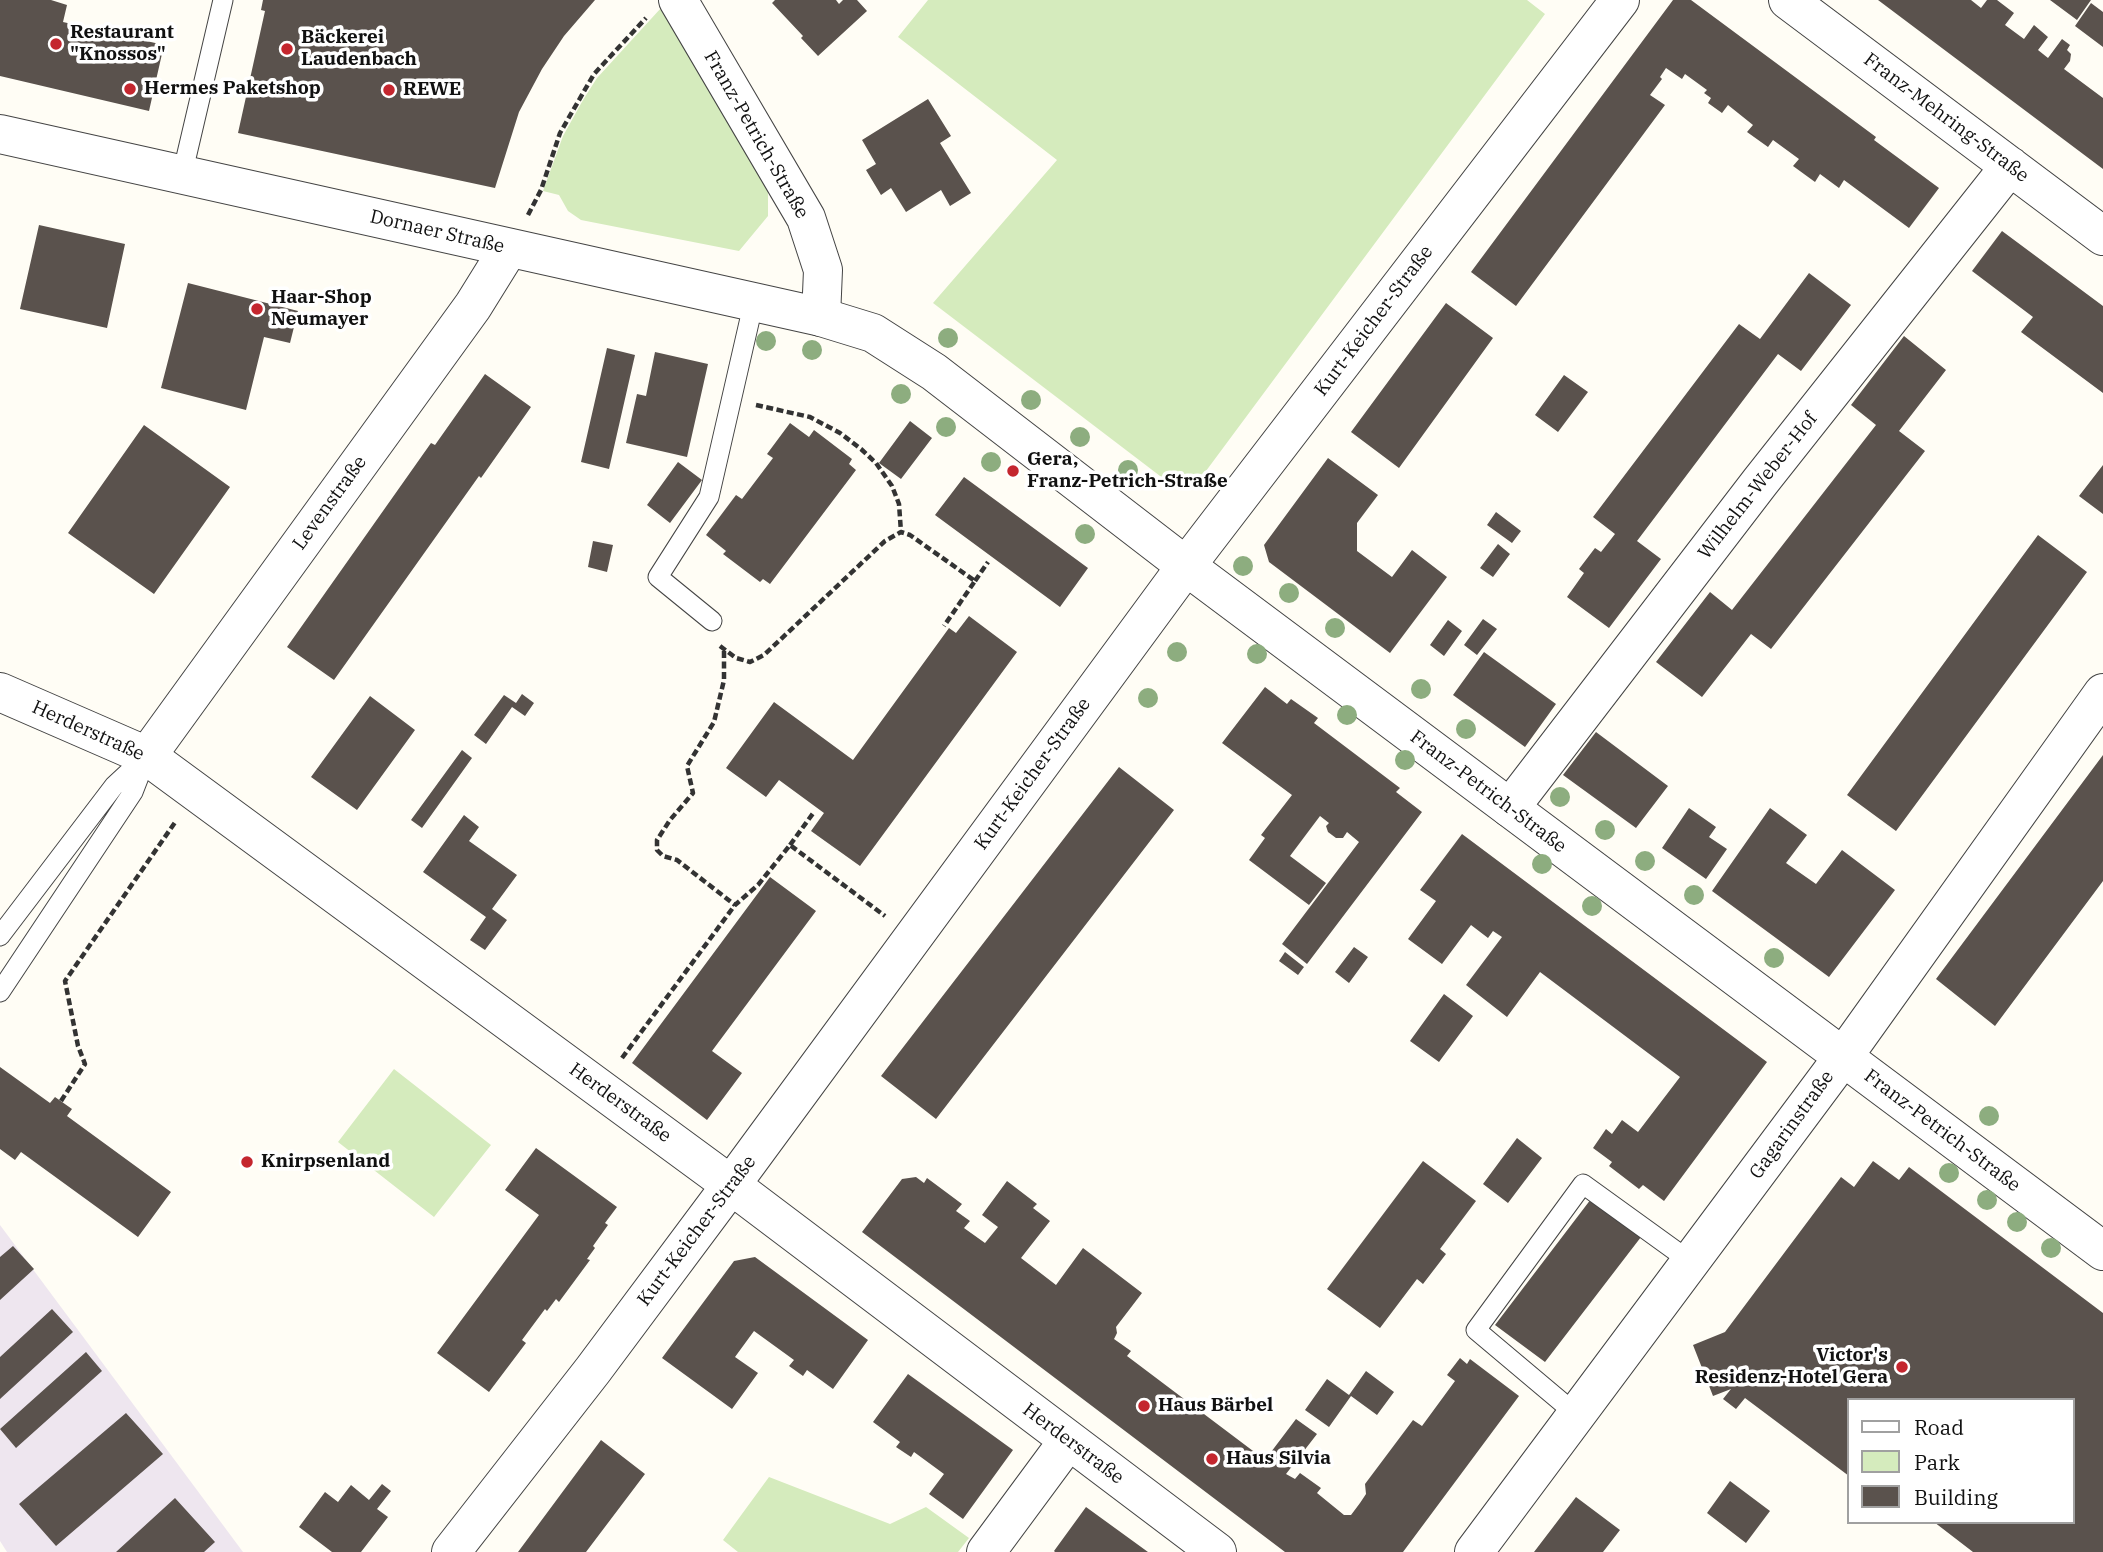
<!DOCTYPE html>
<html>
<head>
<meta charset="utf-8">
<style>
  body { margin:0 }
  #map { position:relative; width:2103px; height:1552px; overflow:hidden; background:#fffdf5; font-family:"IBM Plex Serif",serif }
  canvas { display:block }
  .legend { position:absolute; left:1847px; top:1398px; width:228px; height:126px; box-sizing:border-box; background:#fff; border:2px solid #a0a0a0; margin:0; padding:9px 12px; list-style:none; font-size:21px; color:#111 }
  .legend li { display:flex; align-items:center; gap:14px; height:35px }
  .legend b { width:35px; border:2px solid #a0a0a0 }
</style>
</head>
<body>
<div id="map">
<canvas width="2103" height="1552"></canvas>
<ul class="legend">
<li><b style="height:9px;background:#fff"></b>Road</li>
<li><b style="height:19px;background:#d5ebbd"></b>Park</li>
<li><b style="height:19px;background:#5a524d"></b>Building</li>
</ul>
</div>
<script>
const g = document.querySelector('canvas').getContext('2d');
g.lineJoin = 'round';
function paint(path, color) { g.fillStyle = color; g.fill(path, 'evenodd'); }
const toPath = rows => new Path2D(rows.map(r => 'M' + r).join(''));
function strokePath(path, color, width, dash) { g.strokeStyle = color; g.lineWidth = width; g.lineCap = dash ? 'butt' : 'round'; g.setLineDash(dash || []); g.stroke(path); }
function drawText(font, color, halo, rows, align = 'center') {
  g.font = font + ' "IBM Plex Serif",serif'; g.lineWidth = 7; g.setLineDash([]); g.textBaseline = 'middle'; g.strokeStyle = halo; g.fillStyle = color; for (const [text, x, y, turn = 0] of rows) {
    g.save(); g.translate(x, y); g.rotate((+turn || 0) * Math.PI / 180); g.textAlign = isNaN(turn) ? turn : align; if (halo) g.strokeText(text, 0, 0); g.fillText(text, 0, 0); g.restore();
  }
}
const industrial = toPath([
  [0,1225,243,1552,7,1552,0,1541]
]);
const green = toPath([
  [928,0,1527,0,1545,14,1203,475,1186,482,1164,479,933,303,1057,160,898,37],
  [661,8,768,188,768,216,739,251,581,220,568,211,559,195,543,191,563,136,583,100,597,78],
  [394,1069,491,1145,434,1217,338,1142],
  [769,1477,890,1524,926,1507,969,1538,958,1552,738,1552,723,1540]
]);
const building = toPath([
  [0,0,51,0,67,5,63,22,164,45,149,111,0,76],
  [263,0,595,0,564,36,542,69,519,112,495,188,238,133,265,11,261,10],
  [775,0,836,0,839,4,843,0,857,0,867,11,818,56,801,38,803,36,772,3],
  [1673,0,1691,0,1876,137,1874,140,1939,188,1909,228,1844,180,1839,188,1820,174,1815,182,1793,166,1799,159,1773,140,1768,147,1747,132,1753,125,1728,105,1722,113,1708,103,1711,98,1704,93,1707,90,1685,74,1682,79,1666,68,1660,77,1662,79,1650,95,1665,105,1516,306,1471,272],
  [1878,0,1971,0,1981,8,1987,0,1997,0,2014,13,2005,25,2024,39,2034,25,2048,37,2038,50,2048,58,2062,39,2070,45,2067,50,2071,54,2070,61,2064,69,2103,98,2103,169],
  [2050,0,2091,0,2077,20],
  [2091,3,2103,12,2103,47,2075,26],
  [928,99,951,136,940,143,971,193,950,206,941,190,906,212,891,188,881,195,866,170,876,164,862,140],
  [39,225,125,244,107,328,20,309],
  [2002,231,2103,306,2103,393,2021,332,2033,317,1972,271],
  [1809,273,1851,305,1801,371,1778,354,1637,541,1661,559,1609,628,1567,597,1584,573,1579,569,1595,548,1601,552,1615,534,1593,517,1739,324,1760,339],
  [188,283,298,311,290,343,264,337,246,410,161,388],
  [1446,303,1493,338,1399,468,1351,432],
  [1904,336,1946,370,1899,431,1925,451,1771,649,1751,634,1702,697,1656,662,1710,592,1732,610,1876,425,1851,405],
  [607,348,635,355,609,469,581,462],
  [655,352,708,364,687,457,626,443,637,394,646,396],
  [485,374,531,407,481,478,479,476,334,680,287,647,431,443,435,445],
  [1564,375,1588,392,1558,432,1535,415],
  [910,421,932,438,901,479,879,463],
  [790,423,809,437,814,430,852,459,849,464,856,470,770,584,763,579,760,582,723,554,726,551,706,535,736,495,742,499,773,458,767,454],
  [144,425,230,487,154,594,68,533],
  [1328,458,1378,495,1357,523,1357,551,1392,577,1412,550,1447,577,1390,653,1269,562,1264,545],
  [678,462,702,480,670,523,647,505],
  [2103,465,2103,514,2079,496],
  [964,477,1088,568,1060,607,935,515],
  [1496,512,1521,531,1512,543,1487,525],
  [2038,535,2087,572,1896,831,1847,795],
  [593,541,613,545,607,572,588,567],
  [1498,544,1510,554,1493,577,1480,568],
  [969,616,1017,652,860,866,811,831,824,813,779,780,766,797,726,768,774,702,853,760,949,628,956,633],
  [1483,619,1497,629,1477,655,1464,645],
  [1448,620,1462,631,1444,656,1430,645],
  [1484,652,1556,704,1525,747,1453,695],
  [1265,687,1287,704,1291,699,1318,718,1314,723,1400,788,1396,792,1422,812,1307,964,1282,944,1359,842,1347,832,1343,838,1336,838,1328,832,1326,826,1329,823,1320,816,1290,856,1326,883,1309,905,1249,860,1265,838,1261,835,1292,795,1222,743],
  [522,694,534,703,525,716,512,707,486,744,474,735,504,695,516,703],
  [370,696,415,730,357,810,311,777],
  [1596,732,1668,786,1636,828,1563,775],
  [462,750,472,758,422,828,411,820],
  [2103,755,2103,881,1995,1026,1936,979],
  [1119,767,1174,810,936,1119,881,1076],
  [1689,808,1716,827,1709,837,1727,849,1706,879,1662,848],
  [1770,808,1807,835,1786,863,1816,884,1842,850,1895,890,1829,977,1712,891],
  [464,815,479,827,469,841,517,875,492,909,507,920,485,950,470,940,486,917,423,872],
  [1462,834,1767,1062,1664,1201,1643,1185,1639,1189,1609,1166,1612,1162,1593,1148,1606,1129,1612,1134,1622,1120,1638,1132,1680,1077,1540,972,1507,1017,1466,985,1502,937,1493,931,1488,938,1471,925,1442,964,1408,939,1436,901,1420,890],
  [770,877,816,911,712,1051,742,1073,707,1120,632,1063],
  [1354,947,1368,957,1349,983,1335,972],
  [1285,952,1304,967,1298,975,1279,961],
  [1444,994,1473,1016,1439,1062,1410,1041],
  [0,1067,50,1103,55,1097,72,1109,67,1116,171,1192,138,1237,21,1152,15,1160,0,1149],
  [1517,1138,1542,1158,1508,1203,1483,1184],
  [536,1148,617,1207,605,1223,608,1225,593,1246,595,1248,587,1259,590,1260,559,1302,556,1299,547,1311,545,1309,522,1340,526,1343,489,1392,437,1353,539,1215,505,1190],
  [1423,1161,1476,1201,1440,1249,1446,1254,1423,1284,1417,1279,1380,1328,1327,1289],
  [1873,1161,1899,1180,1909,1167,2103,1313,2103,1552,1973,1552,1934,1522,2073,1522,2073,1400,1849,1400,1849,1476,1745,1398,1736,1409,1723,1399,1731,1389,1713,1396,1693,1345,1725,1332,1841,1177,1854,1187],
  [916,1177,924,1183,927,1178,962,1204,956,1211,970,1221,964,1228,985,1243,998,1227,982,1215,1007,1181,1037,1204,1033,1208,1050,1221,1021,1258,1056,1285,1083,1248,1142,1293,1116,1327,1117,1333,1114,1339,1131,1351,1127,1356,1265,1460,1296,1419,1317,1434,1286,1474,1295,1479,1300,1473,1321,1488,1317,1493,1344,1515,1351,1515,1360,1503,1366,1494,1365,1484,1413,1420,1422,1426,1455,1381,1447,1375,1460,1358,1467,1364,1470,1359,1519,1396,1403,1552,1285,1552,862,1232,902,1179],
  [1591,1199,1641,1237,1545,1362,1495,1325],
  [13,1246,34,1269,0,1300,0,1257],
  [755,1257,868,1340,833,1389,807,1370,803,1376,789,1366,794,1360,754,1331,735,1357,758,1373,732,1409,662,1358,734,1261],
  [52,1309,73,1332,0,1399,0,1357],
  [86,1352,102,1371,16,1448,0,1429],
  [1366,1371,1394,1392,1377,1415,1351,1396,1329,1427,1305,1410,1327,1379,1349,1395],
  [908,1374,1013,1450,963,1519,929,1494,944,1474,914,1452,911,1457,896,1447,900,1442,873,1422],
  [126,1413,163,1454,56,1546,19,1504],
  [601,1440,645,1474,586,1552,518,1552],
  [1730,1481,1770,1511,1746,1543,1707,1513],
  [382,1484,391,1491,377,1509,388,1517,361,1552,332,1552,299,1527,325,1492,338,1502,351,1485,369,1500],
  [1576,1497,1620,1530,1603,1552,1534,1552],
  [175,1498,215,1542,204,1552,116,1552],
  [1086,1507,1148,1552,1055,1552,1054,1551]
]);
const path = toPath([
  [528,215,541,190,560,133,594,74,646,18],
  [756,405,810,417,840,433,861,449,876,463,892,486,899,504,901,532],
  [975,581,988,562],
  [720,646,736,658,750,662,764,655,885,541,901,532,910,535,975,581,944,626],
  [724,651,724,680,714,722,687,766,693,793,670,820,657,840,657,850,663,856,677,860,735,905],
  [790,845,814,812],
  [622,1058,735,905,758,885,790,845,885,916],
  [61,1101,85,1064,78,1046,65,981,176,821]
]);
const service = toPath([
  [182,175,223,0],
  [712,621,658,577,709,497,754,301],
  [0,936,114,786,142,760],
  [0,992,133,792,147,756],
  [1577,1415,1476,1330,1583,1184,1691,1262]
]);
const minor = toPath([
  [678,0,806,218,823,270,821,317],
  [1788,0,2103,236],
  [0,692,147,756,731,1185,1217,1552],
  [147,756,473,306,509,248],
  [1510,808,1760,482,2010,166],
  [451,1552,593,1370,731,1185,1186,566,1620,0],
  [986,1552,1068,1441]
]);
const tertiary = toPath([
  [0,134,821,317,873,333,934,372,1186,566,2103,1251],
  [1474,1552,1843,1057,2103,693]
]);
const trees = [
  [948,338],
  [766,341],
  [812,350],
  [901,394],
  [1031,400],
  [946,427],
  [1080,437],
  [991,462],
  [1128,470],
  [1085,534],
  [1243,566],
  [1289,593],
  [1335,628],
  [1177,652],
  [1257,654],
  [1421,689],
  [1148,698],
  [1347,715],
  [1466,729],
  [1405,760],
  [1560,797],
  [1605,830],
  [1645,861],
  [1542,864],
  [1694,895],
  [1592,906],
  [1774,958],
  [1989,1116],
  [1949,1173],
  [1987,1200],
  [2017,1222],
  [2051,1248]
];
const markers = [
  [56,44,7,"#c4262e"],
  [287,49,7,"#c4262e"],
  [130,89,7,"#c4262e"],
  [389,90,7,"#c4262e"],
  [257,309,7,"#c4262e"],
  [1013,471,7,"#c4262e"],
  [247,1162,7,"#c4262e"],
  [1902,1367,7,"#c4262e"],
  [1144,1406,7,"#c4262e"],
  [1212,1459,7,"#c4262e"]
];
const poiNames = [
  ["Restaurant",70,33],
  ["\"Knossos\"",70,55],
  ["Bäckerei",301,38],
  ["Laudenbach",301,60],
  ["Hermes Paketshop",144,89],
  ["REWE",403,90],
  ["Haar-Shop",271,298],
  ["Neumayer",271,320],
  ["Gera,",1027,460],
  ["Franz-Petrich-Straße",1027,482],
  ["Knirpsenland",261,1162],
  ["Victor's",1888,1356,"right"],
  ["Residenz-Hotel Gera",1888,1378,"right"],
  ["Haus Bärbel",1158,1406],
  ["Haus Silvia",1226,1459]
];
const streetNames = [
  ["Franz-Mehring-Straße",1946,118,37],
  ["Franz-Petrich-Straße",756,135,60],
  ["Dornaer Straße",437,232,13],
  ["Kurt-Keicher-Straße",1374,321,-53],
  ["Wilhelm-Weber-Hof",1758,486,-52],
  ["Levenstraße",330,503,-54],
  ["Herderstraße",88,731,24],
  ["Kurt-Keicher-Straße",1033,774,-54],
  ["Franz-Petrich-Straße",1488,792,37],
  ["Herderstraße",620,1103,36],
  ["Gagarinstraße",1792,1125,-54],
  ["Franz-Petrich-Straße",1942,1131,37],
  ["Kurt-Keicher-Straße",697,1231,-53],
  ["Herderstraße",1073,1444,37]
];
paint(industrial, '#eee6ef');
paint(green, '#d5ebbd');
paint(building, '#5a524d');
strokePath(service, '#444', 21);
strokePath(minor, '#444', 40);
strokePath(tertiary, '#444', 40);
strokePath(path, '#333', 4.5, [7, 3.5]);
strokePath(service, '#fff', 19);
strokePath(minor, '#fff', 38);
strokePath(tertiary, '#fff', 38);
g.fillStyle = '#8dad7f';
for (const [x, y] of trees) { g.beginPath(); g.arc(x, y, 10, 0, 2 * Math.PI); g.fill(); }
for (const [x, y, r, color] of markers) { const dot = new Path2D(); dot.arc(x, y, r, 0, 2 * Math.PI); g.fillStyle = color; g.fill(dot); strokePath(dot, '#fff', 2.5); }
drawText('bold 19px', '#111', '#fff', poiNames, 'left');
drawText('19px', '#111', '#fff', streetNames);
</script>
</body>
</html>
